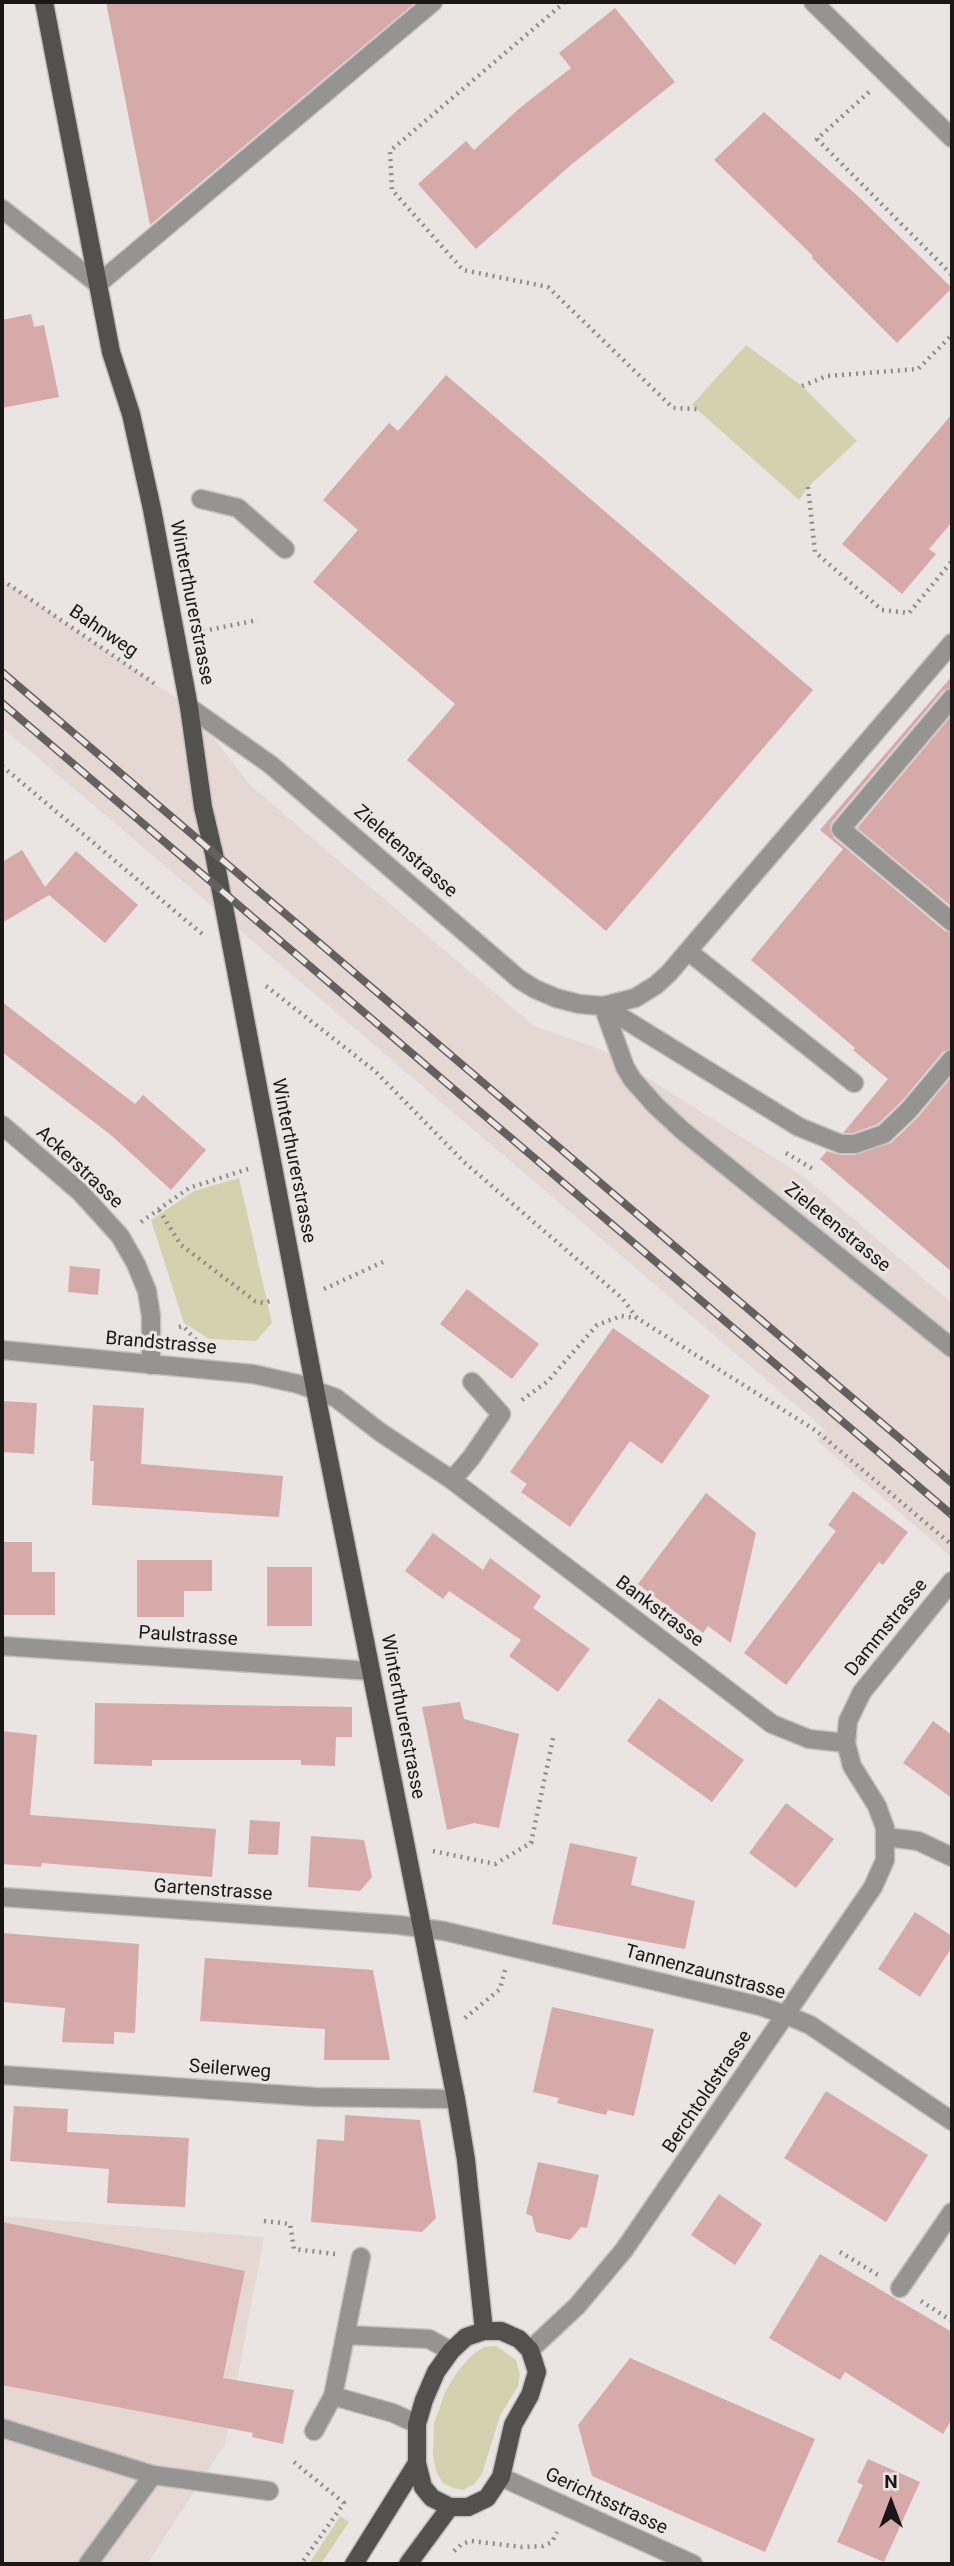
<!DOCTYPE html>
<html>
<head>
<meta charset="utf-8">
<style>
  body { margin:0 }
  #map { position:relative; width:954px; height:2566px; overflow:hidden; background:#eae5e3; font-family:Roboto,sans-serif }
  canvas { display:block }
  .frame { position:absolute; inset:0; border:4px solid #1a1817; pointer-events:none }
  .north { position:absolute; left:856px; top:2468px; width:70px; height:70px; -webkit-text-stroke:5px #eae5e3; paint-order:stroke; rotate:0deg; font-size:19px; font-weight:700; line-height:28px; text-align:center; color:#1a1817 }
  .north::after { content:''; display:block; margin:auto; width:24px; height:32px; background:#1a1817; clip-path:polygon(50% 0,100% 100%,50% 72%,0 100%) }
</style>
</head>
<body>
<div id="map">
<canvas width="954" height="2566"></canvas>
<div class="frame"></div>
<div class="north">N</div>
</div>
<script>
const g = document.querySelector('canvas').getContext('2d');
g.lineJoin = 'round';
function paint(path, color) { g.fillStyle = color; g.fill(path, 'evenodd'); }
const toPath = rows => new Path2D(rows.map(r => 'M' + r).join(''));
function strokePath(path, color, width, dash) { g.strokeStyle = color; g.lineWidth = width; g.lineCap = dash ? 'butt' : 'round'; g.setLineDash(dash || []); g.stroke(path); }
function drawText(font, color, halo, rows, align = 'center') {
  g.font = font + ' Roboto,sans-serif'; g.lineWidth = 6; g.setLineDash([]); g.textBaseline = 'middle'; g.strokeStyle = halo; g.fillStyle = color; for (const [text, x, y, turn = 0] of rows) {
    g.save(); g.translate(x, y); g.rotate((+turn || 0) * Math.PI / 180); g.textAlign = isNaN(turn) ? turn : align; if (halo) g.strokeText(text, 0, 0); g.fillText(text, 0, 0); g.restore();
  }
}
const built = toPath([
  [2,580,189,707,252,787,534,1026,603,1050,803,1176,952,1303,952,1558,817,1441,825,1430,2,727],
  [2,2216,264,2237,225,2444,147,2564,2,2564]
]);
const green = toPath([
  [746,345,802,386,857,441,808,487,799,500,692,405],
  [239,1178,272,1323,256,1341,209,1339,184,1323,151,1220,194,1191],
  [496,2346,516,2360,520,2374,518,2386,500,2416,482,2474,474,2484,463,2490,453,2488,443,2483,437,2474,433,2456,434,2423,446,2390,458,2371,472,2355,484,2347],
  [340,2516,349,2522,321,2564,309,2564]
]);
const building = toPath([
  [106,2,416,2,150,225],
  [615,8,675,82,572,164,476,249,418,184,466,141,474,150,521,107,571,68,559,53],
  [764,112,862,200,952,288,897,343,812,258,813,256,714,160],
  [31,314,34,327,44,325,59,397,2,408,2,320],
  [446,375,813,690,606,931,407,760,455,704,313,582,358,530,323,500,389,423,398,431],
  [952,414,952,522,929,549,936,554,902,594,842,544],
  [952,676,952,687,943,691,832,822,830,828,834,838,945,931,952,933,952,1048,943,1052,901,1102,878,1124,853,1133,843,1133,888,1079,853,1050,855,1048,751,960,843,849,820,830],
  [952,715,952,907,857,828],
  [22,850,45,887,76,851,138,905,105,943,49,895,2,923,2,862],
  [2,1002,135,1104,143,1095,206,1150,171,1190,111,1135,2,1052],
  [952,1076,952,1272,820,1159,827,1151,840,1155,855,1155,891,1143,918,1117],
  [70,1266,100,1269,98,1295,68,1292],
  [467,1289,539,1344,512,1379,440,1324],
  [613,1328,710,1396,662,1464,630,1441,570,1527,521,1492,527,1484,510,1472],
  [2,1401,37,1403,34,1454,2,1452],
  [93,1405,144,1408,141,1464,283,1476,279,1517,92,1505,94,1461,90,1461],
  [853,1491,908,1532,883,1565,879,1562,786,1685,744,1653,836,1531,828,1525],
  [706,1493,756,1533,731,1643,708,1626,703,1633,638,1584],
  [433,1533,483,1570,490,1558,541,1596,533,1608,590,1649,558,1692,509,1656,521,1640,449,1591,443,1599,405,1571],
  [2,1542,32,1542,32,1572,55,1572,55,1615,2,1615],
  [137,1560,212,1560,212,1591,184,1591,184,1617,137,1617],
  [267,1567,312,1567,312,1626,267,1626],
  [659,1698,744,1760,712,1802,627,1741],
  [460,1702,464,1719,519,1734,499,1828,474,1823,447,1830,422,1707],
  [95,1703,352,1707,352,1737,336,1737,335,1766,301,1765,301,1760,152,1760,152,1766,94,1764],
  [933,1721,952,1735,952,1798,903,1763],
  [2,1731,37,1735,30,1815,216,1829,212,1877,42,1863,41,1867,2,1864],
  [786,1803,834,1839,796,1888,749,1853],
  [250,1820,280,1822,278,1855,248,1854],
  [311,1836,364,1840,372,1877,360,1891,308,1887],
  [570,1843,637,1857,631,1885,695,1901,685,1949,552,1924],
  [915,1912,952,1936,952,1947,920,1997,878,1969],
  [2,1933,139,1944,135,2033,114,2032,114,2044,62,2042,65,2008,2,2002],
  [205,1958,373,1970,390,2060,324,2060,325,2029,200,2021],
  [552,2007,654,2029,634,2116,608,2110,606,2115,557,2103,559,2098,533,2092],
  [826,2091,928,2155,886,2222,784,2158],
  [14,2106,68,2109,67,2132,189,2138,185,2207,107,2203,109,2169,10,2161],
  [345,2115,420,2120,436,2218,422,2232,311,2222,317,2139,344,2141],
  [538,2162,599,2175,587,2228,581,2227,570,2240,536,2232,532,2216,526,2214],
  [719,2194,762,2224,735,2265,691,2235],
  [2,2222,245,2271,223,2378,294,2390,283,2444,252,2437,253,2433,2,2385],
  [820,2254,952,2332,952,2419,943,2434,845,2372,840,2380,769,2338],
  [630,2358,815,2439,765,2552,592,2476,578,2425],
  [868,2459,920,2482,884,2562,837,2542,863,2485,857,2482]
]);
const path = toPath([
  [565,2,390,151,392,190,463,270,548,287,673,408,697,409],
  [869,92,817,139,952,275],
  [802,386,827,376,918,369,952,335],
  [808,487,815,552,882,610,909,613,952,561],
  [2,580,158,686],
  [203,631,258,620],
  [2,766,202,934],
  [266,986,375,1071,464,1162,622,1298,637,1318,815,1430,952,1545],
  [786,1153,813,1169],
  [159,1210,181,1245,255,1301,264,1303,273,1300],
  [141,1222,189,1188,248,1169],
  [324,1289,383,1262],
  [179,1327,183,1326,196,1340],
  [522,1400,548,1381,597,1325,621,1316,637,1318],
  [433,1851,495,1864,531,1843,554,1734],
  [465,2018,500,1989,505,1970],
  [264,2221,290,2224,294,2249,335,2254],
  [840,2252,878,2275],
  [921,2301,952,2321],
  [294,2462,344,2503,301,2564],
  [454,2551,462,2544,471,2541,522,2547,543,2546,552,2542,557,2532]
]);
const minor = toPath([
  [813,2,952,138],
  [2,209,98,284,433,2],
  [201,499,238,508,285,549],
  [952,698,841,829,952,922],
  [189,707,271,765,519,979,535,989,556,998,579,1004,603,1006,635,998,656,985,669,973,952,643],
  [689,952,854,1083],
  [603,1006,625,1067,632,1079,655,1105,683,1131,952,1348],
  [603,1006,799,1127,841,1144,855,1144,884,1134,909,1110,952,1059],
  [2,1125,80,1192,120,1236,136,1264,147,1291,151,1316,151,1365],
  [2,1350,253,1374,298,1384,336,1398,380,1432,452,1480,772,1724,809,1739,846,1743],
  [452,1480,471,1458,501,1414,472,1382],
  [2,1646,371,1671],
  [886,1837,918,1841,952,1857],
  [2,1897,399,1925,444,1931,760,2006,786,2015,810,2025,952,2121],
  [2,2075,315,2097,456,2099],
  [900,2288,952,2212],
  [346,2335,429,2339,451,2351],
  [530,2350,577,2306,624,2250,873,1887,885,1860,885,1828,877,1806,852,1766,846,1743,848,1721,862,1692,952,1581],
  [333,2396,393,2413,417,2424],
  [2,2428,153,2475],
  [314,2431,333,2396,361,2257],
  [501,2477,693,2564],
  [88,2564,153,2475,269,2491]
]);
const major = toPath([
  [44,2,111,352,131,414,152,509,189,707,203,807,214,854,315,1389,456,2099,466,2160,484,2331],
  [484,2331,501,2331,519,2339,530,2350,537,2372,530,2395,513,2425,501,2477,487,2498,468,2507,450,2507,432,2498,423,2487,417,2463,417,2424,424,2400,436,2372,451,2351,466,2337,484,2331],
  [354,2564,417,2463],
  [408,2564,450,2507]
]);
const rail = toPath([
  [2,672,952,1483],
  [2,703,952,1515]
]);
const streetNames = [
  ["Winterthurerstrasse",191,603,79],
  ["Bahnweg",103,632,34],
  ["Zieletenstrasse",405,852,41],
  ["Winterthurerstrasse",293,1161,79],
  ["Ackerstrasse",79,1168,43],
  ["Zieletenstrasse",837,1228,39],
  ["Brandstrasse",161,1344,5],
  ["Bankstrasse",659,1612,37],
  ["Dammstrasse",887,1628,-51],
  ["Paulstrasse",188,1637,4],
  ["Winterthurerstrasse",402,1717,79],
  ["Gartenstrasse",213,1891,4],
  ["Tannenzaunstrasse",705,1973,15],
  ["Seilerweg",230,2070,4],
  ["Berchtoldstrasse",708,2092,-56],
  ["Gerichtsstrasse",606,2502,25]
];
paint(built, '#e5d8d3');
paint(green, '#d5d1ae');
paint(building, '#d5aaa9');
strokePath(minor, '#c5c0be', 21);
strokePath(major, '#c5c0be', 21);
strokePath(path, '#8f8b89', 4.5, [2, 5]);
strokePath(minor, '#959492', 18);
strokePath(major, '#53514e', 18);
strokePath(rail, '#63605f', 8);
strokePath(rail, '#eae5e3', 5, [16]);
drawText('19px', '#1a1817', '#eae5e3', streetNames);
</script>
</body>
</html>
